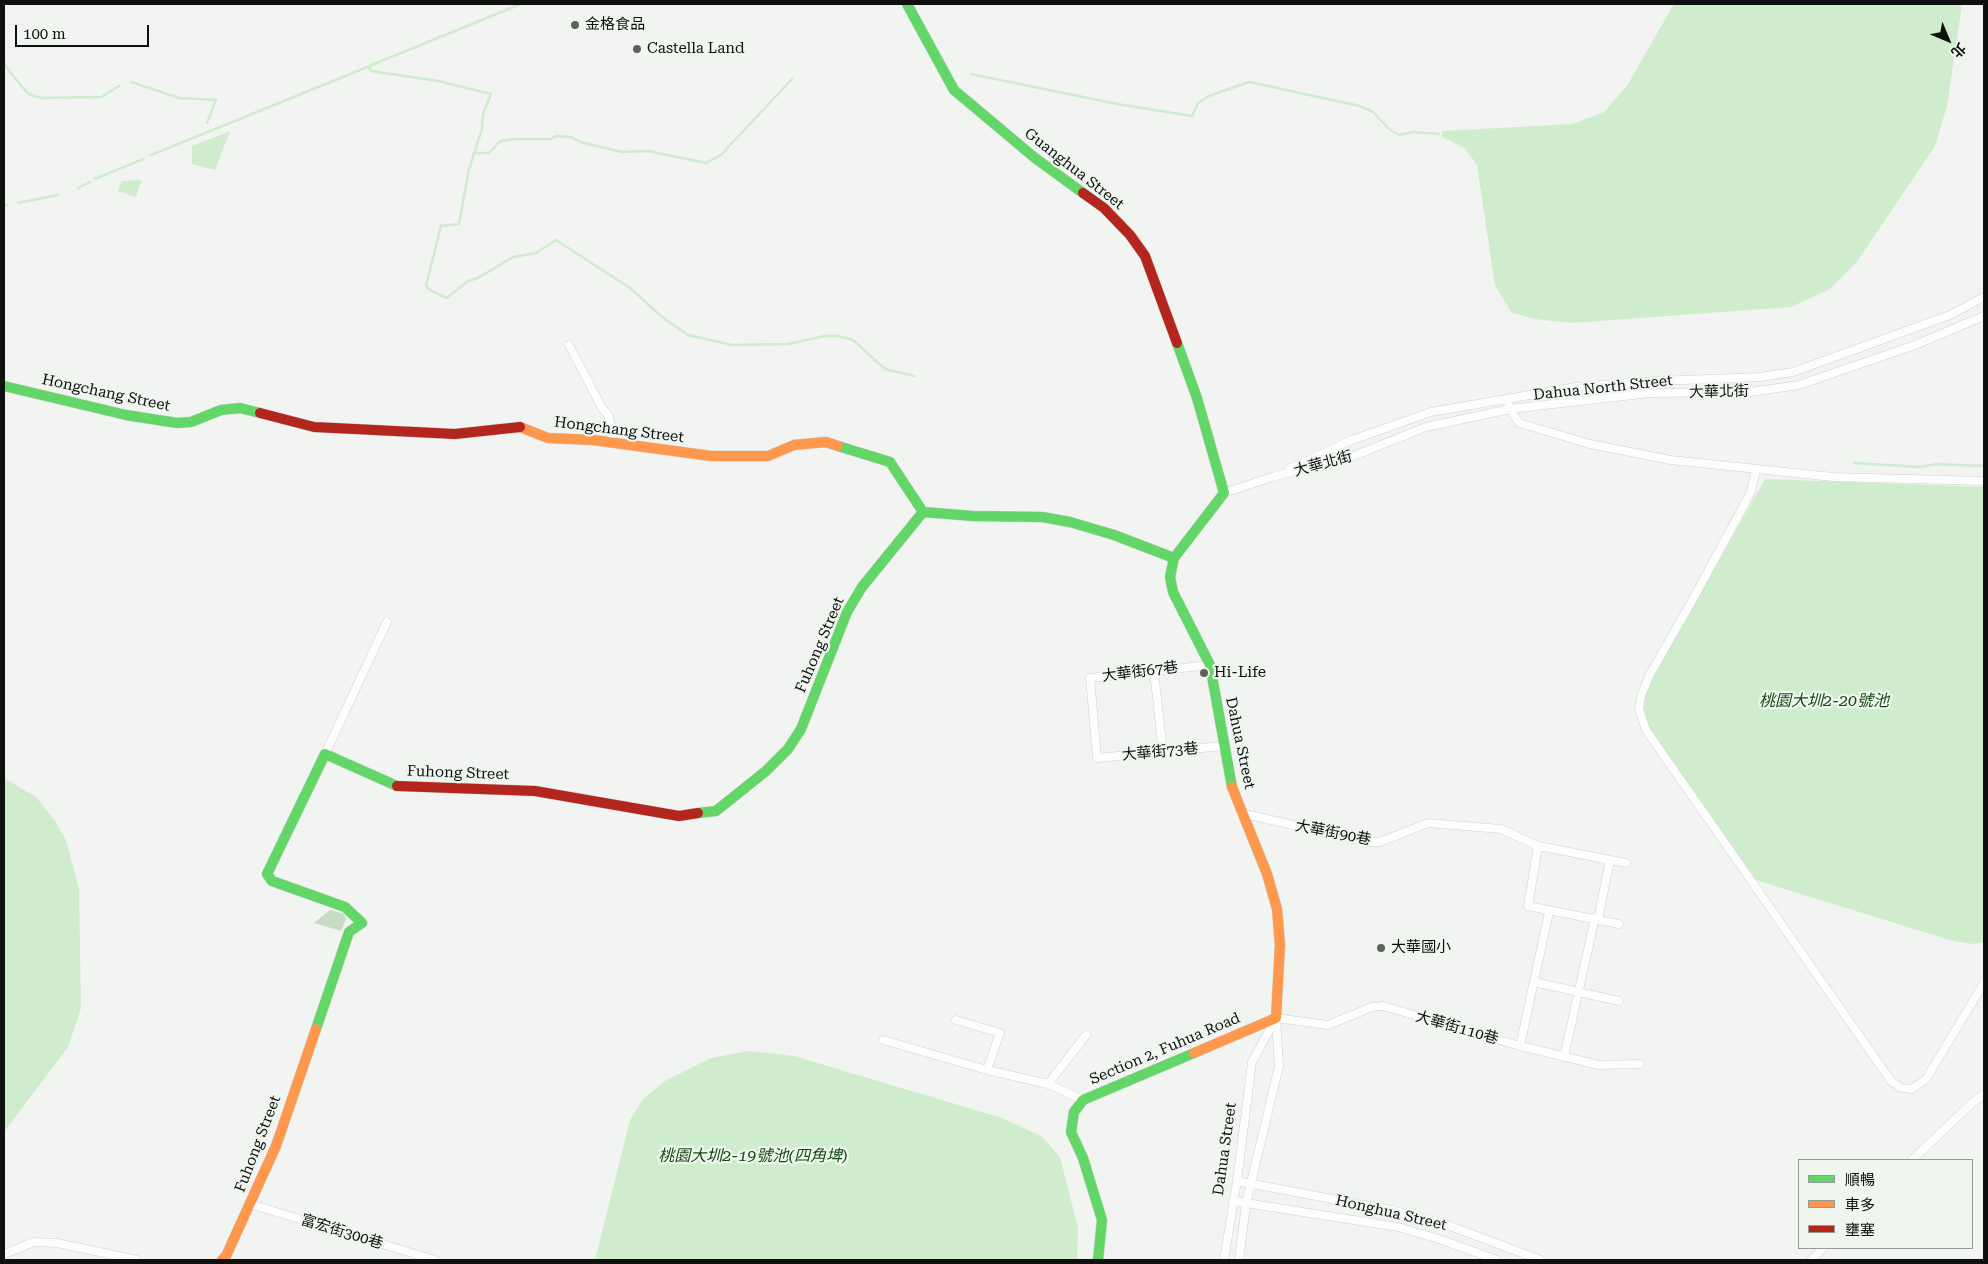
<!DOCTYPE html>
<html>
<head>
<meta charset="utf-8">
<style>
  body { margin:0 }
  #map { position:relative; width:1988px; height:1264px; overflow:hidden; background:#f1f4f1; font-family:"Roboto Serif","Noto Sans TC",serif }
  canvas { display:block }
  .frame { position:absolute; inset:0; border:5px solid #0f110f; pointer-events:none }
  .legend { position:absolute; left:1798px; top:1159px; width:175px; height:90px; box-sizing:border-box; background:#f0f5f0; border:1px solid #969a96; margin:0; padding:6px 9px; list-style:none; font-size:15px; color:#0f110f }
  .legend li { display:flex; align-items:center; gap:10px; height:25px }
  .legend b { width:25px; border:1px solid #969a96 }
  .north { position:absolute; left:1923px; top:15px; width:50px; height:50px; -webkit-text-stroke:4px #f0f5f0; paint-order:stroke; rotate:135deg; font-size:14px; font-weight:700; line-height:20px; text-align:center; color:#0f110f }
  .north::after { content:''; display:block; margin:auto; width:18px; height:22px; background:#0f110f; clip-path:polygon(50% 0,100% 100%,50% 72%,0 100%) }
  .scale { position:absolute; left:15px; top:25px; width:134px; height:22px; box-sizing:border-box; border:2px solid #0f110f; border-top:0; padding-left:6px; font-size:15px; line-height:18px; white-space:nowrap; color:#0f110f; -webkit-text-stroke:4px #f0f5f0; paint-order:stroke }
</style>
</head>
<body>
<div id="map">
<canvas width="1988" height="1264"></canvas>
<div class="frame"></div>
<ul class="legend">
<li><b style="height:6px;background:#63d668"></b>順暢</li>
<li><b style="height:6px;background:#ff974d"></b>車多</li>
<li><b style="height:6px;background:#b3261e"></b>壅塞</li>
</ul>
<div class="north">北</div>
<div class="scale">100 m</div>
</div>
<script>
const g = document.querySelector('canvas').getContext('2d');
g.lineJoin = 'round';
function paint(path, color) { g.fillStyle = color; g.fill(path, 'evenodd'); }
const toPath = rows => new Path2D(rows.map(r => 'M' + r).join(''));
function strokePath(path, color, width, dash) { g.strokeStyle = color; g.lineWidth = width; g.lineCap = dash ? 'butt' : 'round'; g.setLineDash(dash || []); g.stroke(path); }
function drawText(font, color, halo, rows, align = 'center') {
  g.font = font + ' "Roboto Serif","Noto Sans TC",serif'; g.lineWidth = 4.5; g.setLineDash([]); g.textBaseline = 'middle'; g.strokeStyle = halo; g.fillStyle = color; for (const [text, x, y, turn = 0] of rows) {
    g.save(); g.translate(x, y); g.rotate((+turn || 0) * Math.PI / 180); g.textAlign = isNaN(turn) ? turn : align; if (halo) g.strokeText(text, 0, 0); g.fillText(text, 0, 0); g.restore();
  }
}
const forest = toPath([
  [330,910,344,914,346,919,341,931,314,923]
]);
const water = toPath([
  [1674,4,1962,4,1947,106,1935,146,1856,263,1830,289,1791,307,1571,323,1534,319,1511,312,1495,285,1477,165,1465,148,1442,137,1442,131,1573,124,1604,112,1627,86],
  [230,131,215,170,192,164,192,146],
  [142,180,136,197,118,191,122,181],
  [1765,479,1984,487,1984,942,1972,944,1953,941,1756,880,1648,728,1643,708,1647,688],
  [4,778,36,797,55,821,66,840,79,889,81,1008,68,1047,4,1132],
  [749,1051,794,1056,1002,1118,1041,1136,1060,1157,1078,1228,1077,1260,595,1260,630,1120,644,1098,665,1081,711,1058]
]);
const stream = toPath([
  [521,4,369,66,371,71,438,81,491,94,483,114,482,129,469,169,459,224,441,226,426,286,430,290,447,298,468,281,478,278,513,257,536,253,556,240,630,288,662,317,688,335,732,345,788,344,825,336,838,336,853,340,885,369,914,376],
  [4,64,22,87,29,94,41,98,101,97,119,86],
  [971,74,1117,104,1192,116,1198,103,1209,96,1249,82,1360,106,1373,112,1389,129,1399,135,1414,132,1439,134],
  [131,82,179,98,216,100,207,123],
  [474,153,489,153,500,141,516,139,551,139,556,136,571,137,580,142,622,152,648,151,706,163,721,155,792,79],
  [151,155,370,66],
  [95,179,143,159],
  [78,188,90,182],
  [18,203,58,195],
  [4,206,7,205],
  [1854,463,1920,467,1937,464,1984,466]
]);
const street = toPath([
  [569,345,602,408,609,416,613,443],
  [1507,399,1510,409,1519,423,1590,444,1671,460,1833,477,1984,481],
  [1289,469,1352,440,1431,412,1576,387,1656,381,1760,377,1793,372,1950,315,1984,297],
  [1756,469,1751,492,1693,599,1649,676,1641,696,1639,709,1646,730,1891,1081,1901,1088,1912,1089,1926,1079,1984,983],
  [1224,493,1272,477,1351,457,1426,427,1510,409,1650,393,1750,392,1799,385,1915,345,1984,316],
  [1210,665,1090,678,1097,758,1223,746],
  [1154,671,1163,752],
  [325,754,387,622],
  [1241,813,1367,842,1380,842,1428,823,1501,829,1538,846,1626,863],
  [1538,846,1528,906,1619,924],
  [1598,919,1610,860],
  [1534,982,1619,1001],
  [1276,1018,1328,1025,1372,1007,1383,1006,1520,1046,1599,1065,1640,1064],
  [956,1020,1000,1033,987,1070],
  [883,1040,987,1070,1048,1084,1083,1100],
  [1520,1046,1549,912],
  [1564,1057,1595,918],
  [1048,1084,1086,1035],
  [1912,1160,1971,1104,1984,1094],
  [1237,1181,1391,1210,1442,1223,1541,1260],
  [1233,1201,1398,1227,1439,1239,1497,1260],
  [250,1204,435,1260],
  [4,1254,34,1242,57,1243,137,1260],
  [1224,1260,1237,1181,1252,1062,1276,1018],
  [1239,1260,1246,1204,1279,1066,1276,1019],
  [1811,1260,1823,1248]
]);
const fast = toPath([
  [907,4,954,90,1035,158,1083,193],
  [1177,343,1197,398,1224,493,1174,558,1170,577,1173,592,1210,665,1232,787],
  [4,386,126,415,177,423,191,422,221,410,240,408,260,413],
  [838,446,890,462,923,512,973,516,1042,517,1070,522,1114,535,1174,558],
  [698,813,716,811,766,771,788,749,801,729,847,612,862,587,923,512],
  [316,1029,349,932,362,923,345,907,272,881,267,874,325,754,397,786],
  [1098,1260,1102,1220,1083,1158,1071,1132,1074,1112,1083,1100,1194,1053]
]);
const slow = toPath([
  [520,427,548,438,593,440,711,456,768,456,794,445,826,442,838,446],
  [1194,1053,1276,1018,1280,945,1277,909,1267,874,1232,787],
  [222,1260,226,1256,276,1146,316,1029]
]);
const jam = toPath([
  [1083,193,1104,208,1130,235,1145,256,1177,343],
  [260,413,314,427,455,434,520,427],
  [397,786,535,791,679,816,698,813]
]);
const markers = [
  [575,25,5,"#5e605e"],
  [637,49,5,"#5e605e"],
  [1204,673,5,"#5e605e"],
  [1381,948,5,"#5e605e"]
];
const poiNames = [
  ["金格食品",585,25],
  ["Castella Land",647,49],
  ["Hi-Life",1214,673],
  ["大華國小",1391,948]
];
const streetNames = [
  ["Guanghua Street",1074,169,38],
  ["Dahua North Street",1603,388,-6],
  ["大華北街",1719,392,-1],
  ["Hongchang Street",106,393,12],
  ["Hongchang Street",619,430,7],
  ["大華北街",1323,464,-15],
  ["Fuhong Street",820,645,-67],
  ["大華街67巷",1140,672,-7],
  ["Dahua Street",1240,743,78],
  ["大華街73巷",1160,752,-5],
  ["Fuhong Street",458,773,2],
  ["大華街90巷",1333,833,11],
  ["大華街110巷",1457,1028,16],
  ["Section 2, Fuhua Road",1165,1049,-23],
  ["Fuhong Street",258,1144,-69],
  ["Dahua Street",1225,1149,-82],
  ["Honghua Street",1391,1213,13],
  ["富宏街300巷",342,1232,17]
];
const waterNames = [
  ["桃園大圳2-20號池",1824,701],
  ["桃園大圳2-19號池(四角埤)",753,1156]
];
paint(forest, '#c6dcc3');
paint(water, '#cfeccc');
strokePath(stream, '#cfeccc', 2.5);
strokePath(street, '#d0d1d0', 9);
strokePath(fast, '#d0d1d0', 11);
strokePath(slow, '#d0d1d0', 11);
strokePath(jam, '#d0d1d0', 11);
strokePath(street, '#fdfdfd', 8);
strokePath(fast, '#63d668', 10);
strokePath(slow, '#ff974d', 10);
strokePath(jam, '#b3261e', 10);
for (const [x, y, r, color] of markers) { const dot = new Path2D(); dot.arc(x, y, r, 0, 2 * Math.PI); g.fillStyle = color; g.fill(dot); strokePath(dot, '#f0f5f0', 2); }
drawText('15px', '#0f110f', '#f0f5f0', poiNames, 'left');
drawText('15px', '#0f110f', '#f0f5f0', streetNames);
drawText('italic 16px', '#144911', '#f0f5f0', waterNames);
</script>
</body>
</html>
